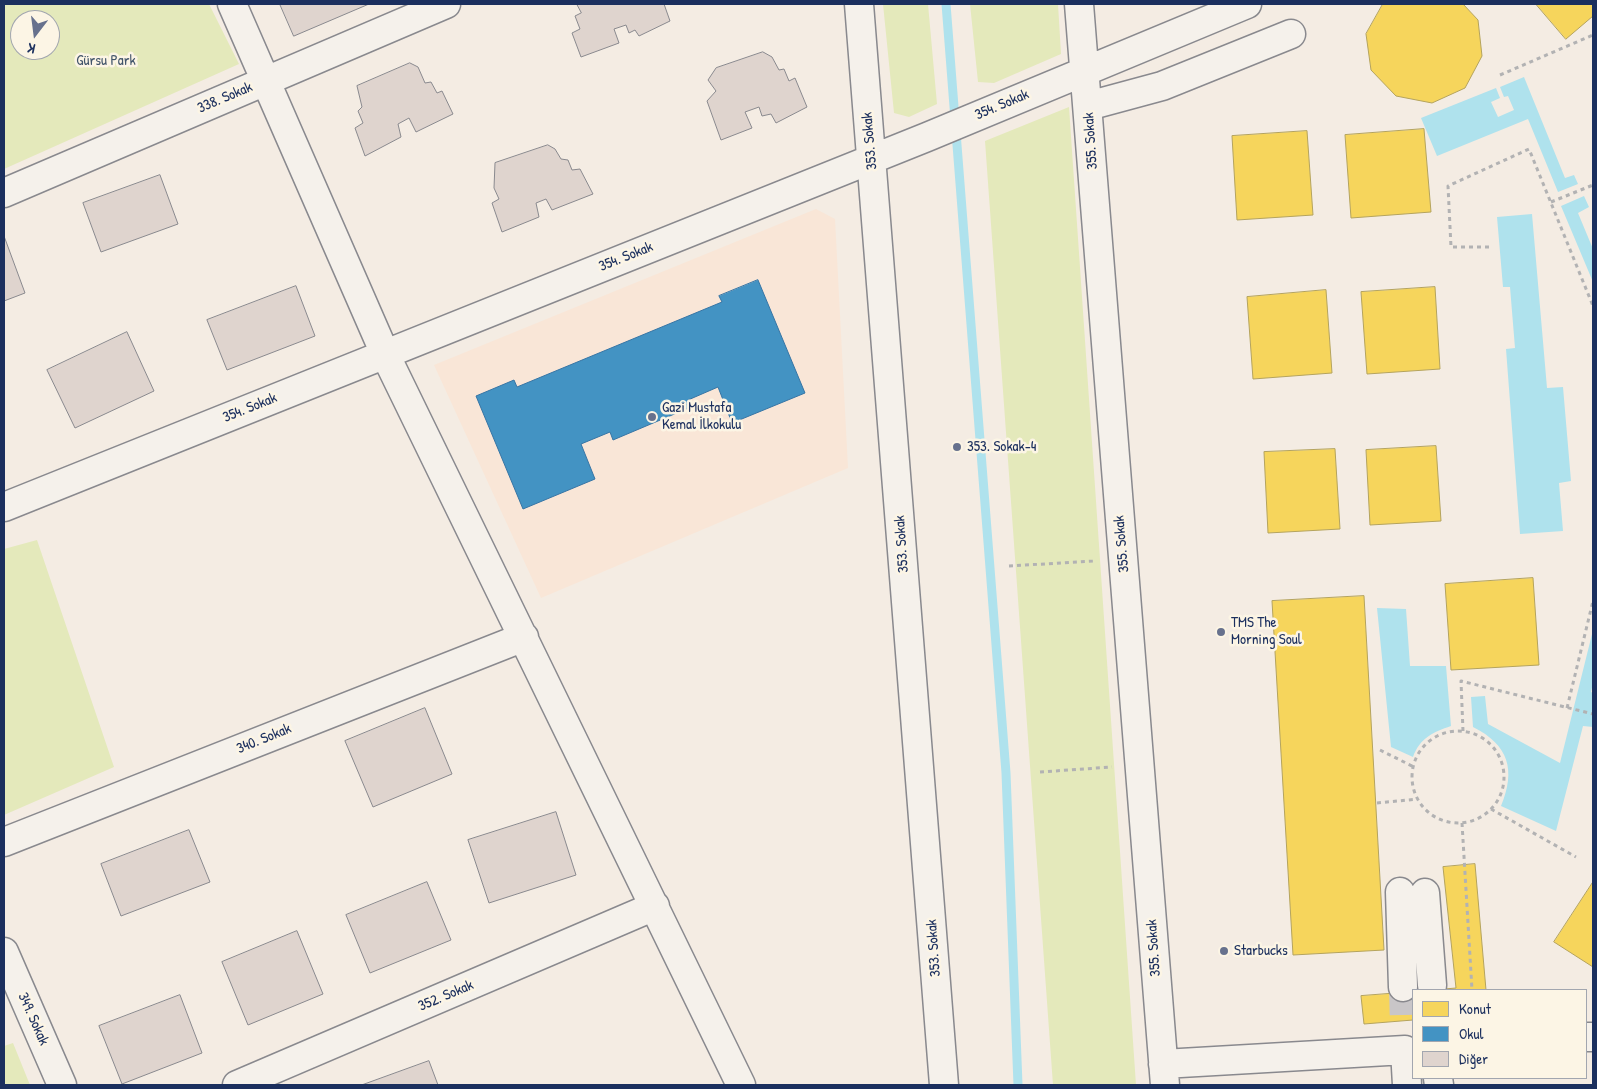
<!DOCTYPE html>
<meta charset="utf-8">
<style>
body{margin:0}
#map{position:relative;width:1597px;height:1089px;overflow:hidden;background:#f4ece3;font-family:"Patrick Hand",sans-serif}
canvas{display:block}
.frame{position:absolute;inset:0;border:5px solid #1b2f5e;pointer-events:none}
.legend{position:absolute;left:1412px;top:989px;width:175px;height:90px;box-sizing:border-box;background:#fcf5e5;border:1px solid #a2a6af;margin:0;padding:6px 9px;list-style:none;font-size:15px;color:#1b2f5e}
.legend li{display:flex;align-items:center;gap:10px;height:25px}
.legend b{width:25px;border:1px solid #a2a6af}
.north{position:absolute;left:10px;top:10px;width:50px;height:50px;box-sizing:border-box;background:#fcf5e5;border:1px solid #a2a6af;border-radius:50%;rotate:195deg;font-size:14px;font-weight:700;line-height:20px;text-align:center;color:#1b2f5e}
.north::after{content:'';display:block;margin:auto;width:18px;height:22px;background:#67718d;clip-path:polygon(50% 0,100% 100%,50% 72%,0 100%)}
</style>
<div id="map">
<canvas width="1597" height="1089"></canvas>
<div class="frame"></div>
<ul class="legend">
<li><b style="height:14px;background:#f6d55c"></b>Konut</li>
<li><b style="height:14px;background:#4393c3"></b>Okul</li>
<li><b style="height:14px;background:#dfd4ce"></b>Diğer</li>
</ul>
<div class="north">K</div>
</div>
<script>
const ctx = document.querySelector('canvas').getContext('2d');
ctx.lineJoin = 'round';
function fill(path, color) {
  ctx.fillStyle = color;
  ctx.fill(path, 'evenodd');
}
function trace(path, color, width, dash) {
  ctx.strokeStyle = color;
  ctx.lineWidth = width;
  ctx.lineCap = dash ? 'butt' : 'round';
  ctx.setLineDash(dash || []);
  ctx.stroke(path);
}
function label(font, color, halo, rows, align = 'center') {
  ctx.font = font + ' "Patrick Hand",sans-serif';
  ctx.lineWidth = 5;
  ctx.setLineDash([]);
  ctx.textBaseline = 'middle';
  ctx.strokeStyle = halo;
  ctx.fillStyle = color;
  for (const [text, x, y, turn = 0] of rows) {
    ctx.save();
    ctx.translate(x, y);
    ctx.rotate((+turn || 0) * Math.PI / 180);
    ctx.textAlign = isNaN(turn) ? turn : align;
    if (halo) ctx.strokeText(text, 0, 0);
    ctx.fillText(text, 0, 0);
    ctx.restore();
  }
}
const built = new Path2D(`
 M816,209L835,219L848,468L541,598L434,365Z`);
const green = new Path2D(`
 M4,4H209L239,64L4,169ZM20,20H50V50H20Z
 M883,4H928L937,104L909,117L894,113Z
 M970,4H1058L1061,54L994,83L978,82Z
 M1069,107L1136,1085H1053L985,141Z
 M37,540L114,767L4,815V549Z
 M13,1043L30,1085H4V1046Z`);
const water = new Path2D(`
 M1524,77L1565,178L1574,175L1578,184L1558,192L1528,119L1437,156L1421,118L1496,88L1500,98L1491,102L1498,117L1514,110L1508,96L1504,97L1500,87Z
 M1584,196L1589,207L1578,213L1593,249V282L1561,206Z
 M1532,214L1547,388L1563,387L1571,481L1559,483L1563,531L1520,534L1506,349L1515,348L1510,287H1503L1497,217Z
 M1377,608L1406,609L1410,666H1446L1451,726C1433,732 1420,738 1413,757L1391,747Z
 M1593,630V683L1591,692L1593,693V727L1583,726L1556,831L1501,806C1516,770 1509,745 1473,727L1471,697L1485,696L1488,724L1560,763Z`);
const homes = new Path2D(`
 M1383,4H1463L1478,20L1482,56L1465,88L1432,103L1396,96L1371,70L1366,34Z
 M1536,4H1593V16L1566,39Z
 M1424,129L1431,212L1351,218L1345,135Z
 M1307,131L1313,215L1237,220L1232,136Z
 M1435,287L1440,369L1367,374L1361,292Z
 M1326,290L1332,373L1253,379L1247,297Z
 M1436,446L1441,521L1370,525L1366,450Z
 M1335,449L1340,529L1268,533L1264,452Z
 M1533,578L1539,665L1451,670L1445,584Z
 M1364,596L1384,950L1293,955L1272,601Z
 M1475,864L1486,990H1433L1456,988L1443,867Z
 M1593,882V967L1554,942Z
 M1413,992V1020L1364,1024L1361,996Z`);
const schools = new Path2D(`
 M758,280L805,393L732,423L718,387L688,400L691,407L613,440L610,432L581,444L595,479L523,509L476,396L514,380L517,387L722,302L719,296Z`);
const stream = new Path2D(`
 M946,4L1006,773L1018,1085`);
const building = new Path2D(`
 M280,4H369L294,36Z
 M577,4H664L670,21L639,36L635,30L629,33L626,25L614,29L619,43L581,57L572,33L580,29L575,16L581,13Z
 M763,52L772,57L779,70L784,69L789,81L795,78L807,107L776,123L771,114L762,116L759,107L745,112L752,128L721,140L707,101L716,91L708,80L716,68Z
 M410,63L418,67L425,83L431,82L437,93L442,91L453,114L416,132L409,118L398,124L401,137L365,156L355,128L363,123L358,111L362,107L357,86Z
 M548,145L555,149L561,159L568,160L572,170L580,169L593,194L552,210L546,199L536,203L539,217L502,232L492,203L499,199L494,188L495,163Z
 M160,175L178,224L101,252L83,203Z
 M4,236L25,293L4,301Z
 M296,286L315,336L227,370L207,320Z
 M127,332L154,391L75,428L47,370Z
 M425,708L452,774L373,807L345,741Z
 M556,812L576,875L489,903L468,840Z
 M189,830L210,882L121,916L101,864Z
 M427,882L451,940L370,973L346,915Z
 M297,931L323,994L248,1025L222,962Z
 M180,995L202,1053L122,1084L99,1026Z
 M429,1061L438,1085H362Z`);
const streetTunnel = new Path2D(`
 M1403,987L1404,1027`);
const path = new Path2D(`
 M1500,75L1593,35
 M1551,202L1593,185
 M1489,247H1451L1448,186L1529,149L1593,306
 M1009,566L1095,561
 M1567,708L1593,601
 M1463,731L1461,681L1593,714
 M1412 777a46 46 0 1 1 92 0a46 46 0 1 1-92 0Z
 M1380,750L1414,767
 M1040,772L1112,767
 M1377,803L1418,799
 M1491,809L1576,857
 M1462,823L1472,990`);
const street = new Path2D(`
 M232,4L385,354L741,1085
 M859,4L944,1085
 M1079,4L1165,1085
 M1088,106L1162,86L1291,34
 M4,193L446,4
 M4,507L927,137L1247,4
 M4,842L524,637
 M1400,892L1403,987
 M1425,893L1432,985
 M4,952L62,1085
 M1586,1037H1593
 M1163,1064L1405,1050L1407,1085
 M1438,1078L1439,1085
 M237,1085L655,906`);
const markers = [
 [652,417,5,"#67718d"],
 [957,447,5,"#67718d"],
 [1221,632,5,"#67718d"],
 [1224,951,5,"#67718d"]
];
const parkNames = [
 ["Gürsu Park",106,61]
];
const streetNames = [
 ["338. Sokak",225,98,-23],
 ["354. Sokak",1002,105,-23],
 ["353. Sokak",870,141,-95],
 ["355. Sokak",1091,141,-94],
 ["354. Sokak",626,257,-22],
 ["354. Sokak",250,408,-22],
 ["353. Sokak",902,544,-94],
 ["355. Sokak",1122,544,-95],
 ["340. Sokak",264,739,-22],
 ["353. Sokak",934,948,-94],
 ["355. Sokak",1154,948,-94],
 ["352. Sokak",446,996,-23],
 ["349. Sokak",33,1019,66]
];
const poiNames = [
 ["Gazi Mustafa",662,408],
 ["Kemal İlkokulu",662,425],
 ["353. Sokak-4",967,447],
 ["TMS The",1231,623],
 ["Morning Soul",1231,640],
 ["Starbucks",1234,951]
];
fill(built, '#f9e6d7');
fill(green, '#e4e9bb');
fill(water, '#afe2ed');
fill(homes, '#f6d55c');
trace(homes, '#b4a35d', 1);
fill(schools, '#4393c3');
trace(schools, '#3775a5', 1);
trace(stream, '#afe2ed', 9);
fill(building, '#dfd4ce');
trace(building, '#89898e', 1);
trace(streetTunnel, '#c9c6c8', 28, [28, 14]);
trace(street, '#89898e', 31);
trace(path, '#b2b2b3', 3, [4, 4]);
trace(street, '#f5f1eb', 28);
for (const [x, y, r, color] of markers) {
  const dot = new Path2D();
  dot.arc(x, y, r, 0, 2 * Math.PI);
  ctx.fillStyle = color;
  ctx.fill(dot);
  trace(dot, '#fcf5e5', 2);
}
label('15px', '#41546a', '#fcf5e5', parkNames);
label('15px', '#1b2f5e', '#fcf5e5', streetNames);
label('15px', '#1b2f5e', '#fcf5e5', poiNames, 'left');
</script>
